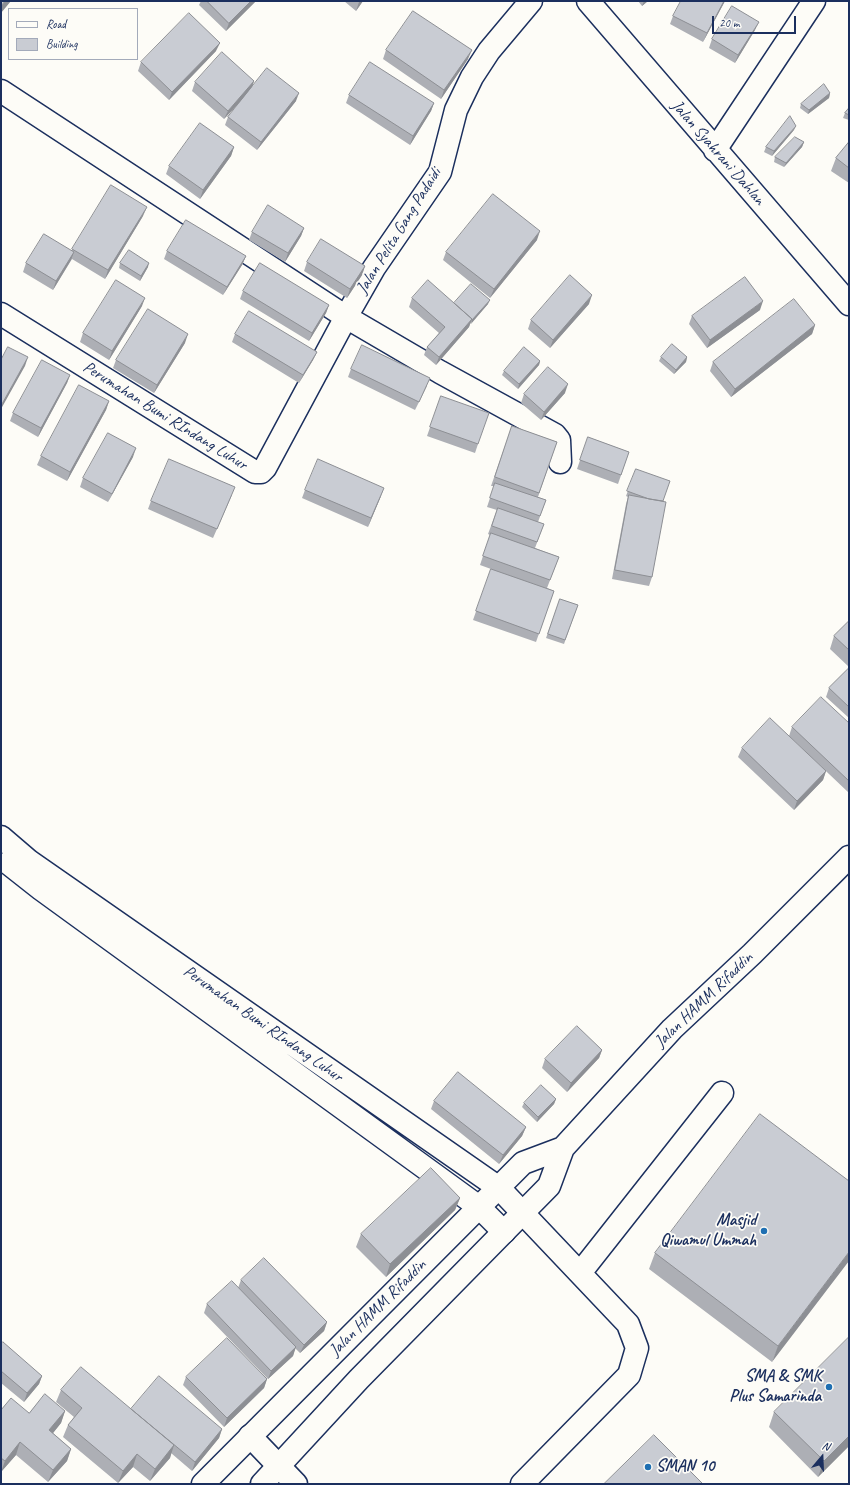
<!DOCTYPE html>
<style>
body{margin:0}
#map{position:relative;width:850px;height:1485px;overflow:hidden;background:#fdfcf7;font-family:Caveat,sans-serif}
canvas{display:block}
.frame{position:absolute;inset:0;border:2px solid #1b2f5e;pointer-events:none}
.legend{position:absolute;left:8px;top:8px;width:130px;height:52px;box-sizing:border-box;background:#fdfcf7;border:1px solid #a3aaba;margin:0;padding:5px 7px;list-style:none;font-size:12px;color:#1b2f5e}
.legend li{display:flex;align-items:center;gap:8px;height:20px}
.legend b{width:20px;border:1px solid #a3aaba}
.north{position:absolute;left:802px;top:1437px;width:40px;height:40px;-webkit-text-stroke:3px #fdfcf7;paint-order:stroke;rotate:19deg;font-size:11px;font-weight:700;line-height:16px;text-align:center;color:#1b2f5e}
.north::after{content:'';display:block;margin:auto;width:14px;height:18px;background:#1b2f5e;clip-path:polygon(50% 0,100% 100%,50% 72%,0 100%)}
.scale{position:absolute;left:712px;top:16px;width:84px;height:18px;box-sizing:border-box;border:2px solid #1b2f5e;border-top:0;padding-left:5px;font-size:12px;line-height:14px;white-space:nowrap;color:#1b2f5e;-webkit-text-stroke:3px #fdfcf7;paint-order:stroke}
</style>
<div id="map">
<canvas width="850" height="1485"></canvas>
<div class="frame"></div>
<ul class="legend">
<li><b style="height:5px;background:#fdfcf7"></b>Road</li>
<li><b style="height:11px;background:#c9ccd3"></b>Building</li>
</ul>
<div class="north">N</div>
<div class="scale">20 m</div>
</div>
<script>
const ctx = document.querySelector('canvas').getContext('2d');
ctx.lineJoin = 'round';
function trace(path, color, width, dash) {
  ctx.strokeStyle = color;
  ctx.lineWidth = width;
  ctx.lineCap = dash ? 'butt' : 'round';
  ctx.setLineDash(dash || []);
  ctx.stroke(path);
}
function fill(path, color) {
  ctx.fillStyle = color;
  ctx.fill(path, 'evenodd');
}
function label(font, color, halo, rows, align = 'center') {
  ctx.font = font + ' Caveat,sans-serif';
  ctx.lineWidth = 3.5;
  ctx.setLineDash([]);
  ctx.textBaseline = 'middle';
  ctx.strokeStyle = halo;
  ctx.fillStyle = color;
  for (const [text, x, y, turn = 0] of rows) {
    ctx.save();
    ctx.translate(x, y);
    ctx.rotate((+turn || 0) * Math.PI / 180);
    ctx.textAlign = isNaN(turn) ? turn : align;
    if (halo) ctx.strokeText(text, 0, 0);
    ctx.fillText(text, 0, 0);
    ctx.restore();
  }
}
const minor = new Path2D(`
 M588,1L849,304
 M1,91L346,317L440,372L555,435L559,440L560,462
 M715,150L814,1
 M1,314L255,472H261L265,468L346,317L374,268L440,172L456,110L472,77L489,51L531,1
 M1,837L29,861L499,1188L628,1324L637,1348L629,1375L522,1484
 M8,863L41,889L479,1207L504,1232
 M580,1273L722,1093
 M250,1436L296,1484`);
const major = new Path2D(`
 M203,1484L523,1163L563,1148
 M262,1484L359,1379L549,1186L563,1148L672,1029L752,954L849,857`);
const wall = new Path2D(`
 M201,1H256L226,31L199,5Z
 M344,1H363L356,11Z
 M638,1H648L642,6Z
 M725,1L703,42L670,24L673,16Z
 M755,30L735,63L709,48L712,39Z
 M386,50L468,59L441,99L383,59Z
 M216,51L169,100L138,71L141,62Z
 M254,81L252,86L296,101L257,150L225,125L228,117L240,102L224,119L192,91L195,82Z
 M830,93L829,98L808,114L800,108L801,104Z
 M349,95L434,103L431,111L410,145L346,103Z
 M849,108V120L843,118L845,113Z
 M794,130L772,156L764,152L766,147Z
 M804,142L802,147L784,167L774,162L775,157Z
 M849,142V183L831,171L836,158Z
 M234,147L231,156L200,199L166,174L169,166Z
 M143,216L105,279L72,259L53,290L23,272L26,263L72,250V249Z
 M304,228L301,236L285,262L249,240L252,232Z
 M537,240L490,298L443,260L446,252Z
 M167,251L246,256L242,265L223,295L164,259Z
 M307,262L365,266L362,275L347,298L304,271Z
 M120,263L148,267L140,281L119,268Z
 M243,291L329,305L326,313L309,341L240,299Z
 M412,298L454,303L488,304L470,324L469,327L436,365L424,355L427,347L439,333L409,307Z
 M589,304L550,348L528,329L531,320Z
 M142,306L109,360L80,342L83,333Z
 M760,310L707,348L689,324L692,316Z
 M815,325L812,334L731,397L710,371L713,362Z
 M235,334L317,352L313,360L299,383L232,342Z
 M185,343L154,393L113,368L116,360Z
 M661,357H687L686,362L674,374L659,361Z
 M540,361L539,365L518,389L502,375L504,371Z
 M351,369L427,386L415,410L348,377Z
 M70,375L67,383L38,437L10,421L13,413Z
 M565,393L541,420L521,403L524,394Z
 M441,396L478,444L475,453L427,436Z
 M109,401L106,410L67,481L37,465L41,456Z
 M512,426L557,442L538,497L546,500L538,522L544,524L535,548L559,557L547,588L554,591L536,642L473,620L491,569L480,565L490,535L488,534L497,510L487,507L494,486H491Z
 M588,437L629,452L618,484L577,469Z
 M133,457L108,502L80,487L83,478Z
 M636,469L663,501L652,577L649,586L612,579L626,504L628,497L626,496Z
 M305,490L381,496L368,527L302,498Z
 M232,495L213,538L148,509L151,501Z
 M560,599L578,605L564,644L546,638Z
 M849,621V667L830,649L834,636Z
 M849,668V718L826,697L829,688Z
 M849,723V793L789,736L792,727Z
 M742,748L826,771L823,780L794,810L738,757Z
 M602,1050L599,1058L567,1092L542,1068L545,1059Z
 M556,1099L554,1104L537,1122L522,1107L524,1103Z
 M434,1101L526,1127L522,1136L499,1164L431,1109Z
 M849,1181L772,1362L649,1269L655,1253Z
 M460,1198L455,1210L386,1277L356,1247L361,1234Z
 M241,1280L327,1322L324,1331L300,1353L295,1348L293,1356L268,1379L204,1313L207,1304L238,1288Z
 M1,1344L42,1376L39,1384L24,1402L1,1383Z
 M186,1377L267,1379L264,1388L224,1427L183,1385Z
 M61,1390L131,1409L222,1429L219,1438L192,1471L171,1453L170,1458L150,1481L133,1467L118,1483L63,1437L68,1425L74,1417L56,1402Z
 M1,1410L29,1413L65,1411L61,1423L53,1433L71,1449L67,1461L48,1482L16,1455L1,1472Z
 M774,1412L849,1446L818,1477L769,1427Z`);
const shadedWall = new Path2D(`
 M5,1H11L1,13V6Z
 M251,1H256L226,31L229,23Z
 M360,1H363L356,11L359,2Z
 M644,1H648L642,6Z
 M724,1H725L703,42L707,33Z
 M759,22L755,30L735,63L738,55Z
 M220,43L216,51L169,100L172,92Z
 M472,50L468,59L441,99L444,90Z
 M254,81L251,90L224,119L228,111Z
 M299,93L296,101L257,150L261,142Z
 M830,93L829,98L808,114L809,110Z
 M434,103L431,111L410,145L413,136Z
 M796,126L794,130L772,156L774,151Z
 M804,142L802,147L784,167L786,163Z
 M234,147L231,156L200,199L203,190Z
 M147,207L143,216L105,279L108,270Z
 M304,228L301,236L285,262L288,253Z
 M540,231L537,240L490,298L494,289Z
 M74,252L71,260L53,290L56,281Z
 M246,256L242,265L223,295L227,287Z
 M149,263L148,267L140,281L141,276Z
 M365,266L362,275L347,298L350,289Z
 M592,295L589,304L550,348L553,340Z
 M145,298L142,306L109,360L112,351Z
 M490,300L488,304L471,324L472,320Z
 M763,301L760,310L707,348L710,340Z
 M329,305L326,313L309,341L312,333Z
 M472,319L469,327L436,365L439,357Z
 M815,325L812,334L731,397L735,389Z
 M188,334L185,343L154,393L157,385Z
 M317,352L313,360L299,383L303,375Z
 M28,357L25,366L1,409L2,404Z
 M687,357L686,362L674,374L676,370Z
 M540,361L539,365L518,389L519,384Z
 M70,375L67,383L38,437L41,428Z
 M568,384L565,393L541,420L544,412Z
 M109,401L106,410L67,481L70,472Z
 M136,448L133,457L108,502L112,494Z
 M384,488L381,496L368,527L371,518Z
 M826,771L823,780L794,810L797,801Z
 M602,1050L599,1058L567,1092L571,1083Z
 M556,1099L554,1104L537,1122L538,1117Z
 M526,1127L522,1136L499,1164L503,1155Z
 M460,1198L455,1210L386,1277L390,1264Z
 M849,1252V1261L772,1362L778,1346Z
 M327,1322L324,1331L300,1353L304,1345Z
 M296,1347L293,1356L268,1379L271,1371Z
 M42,1376L39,1384L24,1402L27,1393Z
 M267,1379L264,1388L224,1427L227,1418Z
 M65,1411L61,1423L45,1443L49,1430Z
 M222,1429L219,1438L192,1471L195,1462Z
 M849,1436V1446L818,1477L824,1461Z
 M20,1442L16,1455L1,1472L5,1461Z
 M174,1445L170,1458L150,1481L155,1469Z
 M71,1449L67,1461L48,1482L53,1470Z
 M137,1454L133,1467L118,1483L123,1471Z`);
const building = new Path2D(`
 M1,1H5L1,6Z
 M207,1H251L229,23Z
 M681,1H724L707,33L673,16Z
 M732,6L759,22L738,55L712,39Z
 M413,11L472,50L444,90L386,50Z
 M189,13L220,43L172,92L141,62Z
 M222,52L254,81L228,111L195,82Z
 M370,62L434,103L413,136L349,95Z
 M267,68L299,93L261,142L228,117Z
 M824,84L830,93L809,110L801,104Z
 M849,108V115L845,113Z
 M790,116L796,126L774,151L766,147Z
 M200,123L234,147L203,190L169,166Z
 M795,137L804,142L786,163L775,157Z
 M849,142V168L836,158Z
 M111,185L147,207L108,270L72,249Z
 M493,194L540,231L494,289L446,252Z
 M268,205L304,228L288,253L252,232Z
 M186,220L246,256L227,287L167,251Z
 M44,234L74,252L56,281L26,263Z
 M321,239L365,266L350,289L307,262Z
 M129,250L149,263L141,276L120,263Z
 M260,263L329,305L312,333L243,291Z
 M570,275L592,295L553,340L531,320Z
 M745,277L763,301L710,340L692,316Z
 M116,280L145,298L112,351L83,333Z
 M428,280L472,319L439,357L427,347L445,327L412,298Z
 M471,284L490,300L472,320V319L454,303Z
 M794,299L815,325L735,389L713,362Z
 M148,309L188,334L157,385L116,360Z
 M249,311L317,352L303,375L235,334Z
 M672,344L687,357L676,370L661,357Z
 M362,345L430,378L419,402L351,369Z
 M8,347L28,357L2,404H1V360Z
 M524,347L540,361L519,384L504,371Z
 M42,360L70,375L41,428L13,413Z
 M548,367L568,384L544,412L524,394Z
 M79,385L109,401L70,472L41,456Z
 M441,396L489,413L478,444L430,427Z
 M512,426L557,442L539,493L495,477Z
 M108,433L136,448L112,494L83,478Z
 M588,437L629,452L621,475L580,460Z
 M169,459L235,487L217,529L151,501Z
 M318,459L384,488L371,518L305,490Z
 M636,469L670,481L663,501L649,499L627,491Z
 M495,483L546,500L540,516L490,498Z
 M629,495L666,502L652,577L615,570Z
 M498,508L544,524L537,542L492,526Z
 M491,533L559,557L550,580L483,556Z
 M491,569L554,591L539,634L476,611Z
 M560,599L578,605L565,640L548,634Z
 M849,621V650L834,636Z
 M849,668V707L829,688Z
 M821,697L849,723V781L792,727Z
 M770,718L826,771L797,801L742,748Z
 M577,1026L602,1050L571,1083L545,1059Z
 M458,1072L526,1127L503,1155L434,1101Z
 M541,1085L556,1099L538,1117L524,1103Z
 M760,1114L849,1181V1252L778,1346L655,1253Z
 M431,1168L460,1198L390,1264L361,1234Z
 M264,1258L327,1322L304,1345L241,1280Z
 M232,1281L296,1347L271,1371L207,1304Z
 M849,1337V1436L824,1461L774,1412Z
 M227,1338L267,1379L227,1418L186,1377Z
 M3,1342L42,1376L27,1393L1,1371V1344Z
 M81,1367L174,1445L155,1469L137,1454L123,1471L68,1425L82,1408L61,1390Z
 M159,1376L222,1429L195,1462L131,1409Z
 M45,1394L65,1411L49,1430L71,1449L53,1470L20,1442L5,1461L1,1458V1410L11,1398L29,1413Z
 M654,1435L703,1484H604Z`);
const markers = [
 [764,1231,4,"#1f6fb2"],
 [829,1387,4,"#1f6fb2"],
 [648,1467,4,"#1f6fb2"]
];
const streetNames = [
 ["Jalan Syahrani Dahlan",718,153,49],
 ["Jalan Pelita Gang Padaidi",399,231,-58],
 ["Perumahan Bumi RIndang Luhur",165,416,32],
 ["Jalan HAMM Rifaddin",704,1000,-44],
 ["Perumahan Bumi RIndang Luhur",263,1024,35],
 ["Jalan HAMM Rifaddin",378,1308,-45]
];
const poiNames = [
 ["Masjid",756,1221],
 ["Qiwamul Ummah",756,1241],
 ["SMA & SMK",821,1377],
 ["Plus Samarinda",821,1397],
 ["SMAN 10",656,1467,"left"]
];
trace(minor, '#1b2f5e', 25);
trace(major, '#1b2f5e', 25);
trace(minor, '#fdfcf7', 22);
trace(major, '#fdfcf7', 22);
fill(wall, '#adafb5');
fill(shadedWall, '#8d8f94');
fill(building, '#c9ccd3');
trace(building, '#8d8f94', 1);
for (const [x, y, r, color] of markers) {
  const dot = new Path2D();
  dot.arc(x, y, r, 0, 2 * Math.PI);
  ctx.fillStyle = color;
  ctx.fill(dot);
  trace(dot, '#fdfcf7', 1.5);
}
label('17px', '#1b2f5e', '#fdfcf7', streetNames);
label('bold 17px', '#1b2f5e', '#fdfcf7', poiNames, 'right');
</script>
